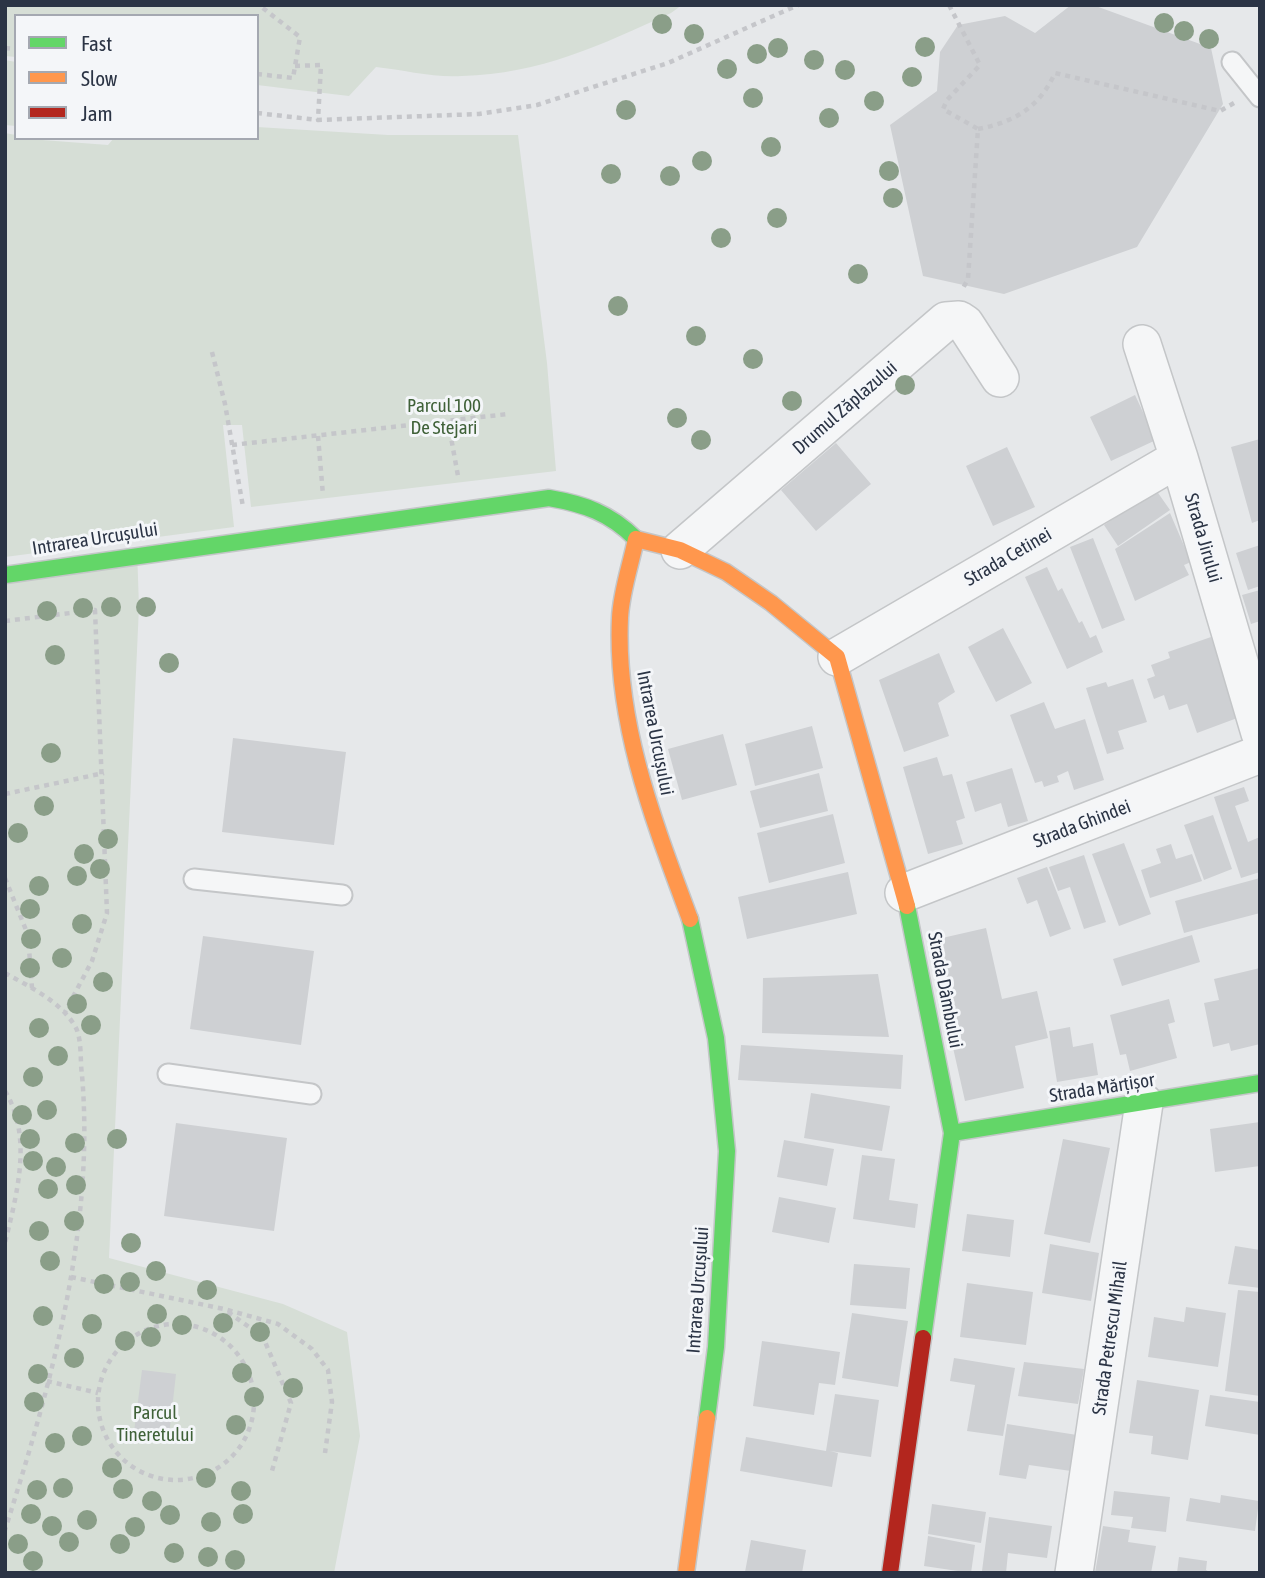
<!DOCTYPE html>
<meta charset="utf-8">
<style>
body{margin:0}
#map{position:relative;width:1265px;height:1578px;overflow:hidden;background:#e6e8ea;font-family:"Asap Condensed",sans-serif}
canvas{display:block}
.frame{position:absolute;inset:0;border:7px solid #2b3445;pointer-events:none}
.legend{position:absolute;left:14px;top:14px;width:245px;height:126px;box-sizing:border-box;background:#f4f6f9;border:2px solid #a4a8b1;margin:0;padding:9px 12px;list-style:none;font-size:21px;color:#2b3445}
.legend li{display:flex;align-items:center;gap:14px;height:35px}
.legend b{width:35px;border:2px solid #a4a8b1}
</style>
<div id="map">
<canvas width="1265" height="1578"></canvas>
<div class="frame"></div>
<ul class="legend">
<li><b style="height:9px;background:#63d668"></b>Fast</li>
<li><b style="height:9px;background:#ff974d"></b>Slow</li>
<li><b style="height:9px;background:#b3261e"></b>Jam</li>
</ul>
</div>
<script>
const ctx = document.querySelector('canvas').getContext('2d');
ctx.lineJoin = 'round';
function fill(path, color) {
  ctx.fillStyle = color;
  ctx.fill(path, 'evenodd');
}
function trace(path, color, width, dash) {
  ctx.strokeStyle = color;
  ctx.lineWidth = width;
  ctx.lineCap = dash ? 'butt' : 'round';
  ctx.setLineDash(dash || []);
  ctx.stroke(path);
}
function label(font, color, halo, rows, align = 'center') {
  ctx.font = font + ' "Asap Condensed",sans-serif';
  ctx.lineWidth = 6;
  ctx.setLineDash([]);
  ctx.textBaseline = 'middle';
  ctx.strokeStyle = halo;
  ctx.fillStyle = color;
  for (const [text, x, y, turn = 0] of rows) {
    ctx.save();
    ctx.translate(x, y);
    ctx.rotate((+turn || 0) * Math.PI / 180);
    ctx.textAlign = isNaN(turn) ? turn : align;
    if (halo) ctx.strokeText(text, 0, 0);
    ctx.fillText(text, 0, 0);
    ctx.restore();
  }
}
const green = new Path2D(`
 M5,5H682L671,13C601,45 540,74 462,76C434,78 404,70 376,67L349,96L257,85V16H16V57L5,56Z
 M5,60L16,62V126L5,125Z
 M257,127L388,135H518L547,363L556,471L251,507L242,425H223L234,527L5,557V133L16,135V138L108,145L114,138H257Z
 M137,549L139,607L109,1258L283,1304L347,1332L360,1436L334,1573H5V569Z`);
const building = new Path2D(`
 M1071,5H1093L1211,48L1223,104L1137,247L1004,294L923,276L890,125L937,91L940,52L958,25L1005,16L1035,33Z
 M1135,395L1156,440L1111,461L1090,417Z
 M1260,439V520L1252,523L1231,447Z
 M836,443L871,484L816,531L781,490Z
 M1007,447L1035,507L993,526L966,466Z
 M1156,490L1170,510L1118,546L1104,525Z
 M1170,513L1191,562L1184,565L1189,575L1135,601L1115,549Z
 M1093,538L1125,620L1102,629L1070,547Z
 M1260,545V586L1248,590L1236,553Z
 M1047,567L1058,591L1062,588L1079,623L1082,621L1090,638L1096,635L1103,652L1067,669L1025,577Z
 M1260,590V621L1251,624L1242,595Z
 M1003,628L1032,683L996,702L968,647Z
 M1211,637L1240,717L1197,733L1187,704L1169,710L1164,695L1154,699L1147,679L1155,676L1151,665L1170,658L1168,652Z
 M939,653L955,692L938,703L949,736L904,752L879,680Z
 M1133,679L1147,722L1118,731L1124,749L1107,754L1086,688L1106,682L1108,687Z
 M1044,702L1055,729L1085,719L1104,780L1074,790L1068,771L1057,776L1059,782L1044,787L1042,781L1035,783L1010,715Z
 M812,726L823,768L755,786L745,744Z
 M723,734L737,785L682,800L668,749Z
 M233,738L346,752L334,845L222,832Z
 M937,757L943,776L952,774L965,818L956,821L963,844L928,854L903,767Z
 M1012,768L1028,821L1008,827L1001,803L975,812L966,782Z
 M819,773L828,811L760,828L750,791Z
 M1244,787L1249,801L1235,806L1248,842L1260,837V872L1241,878L1214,797Z
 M833,814L845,863L769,883L757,833Z
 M1213,815L1232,869L1204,880L1184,825Z
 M1124,843L1151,914L1119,926L1092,854Z
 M1171,844L1176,859L1192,854L1202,881L1150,898L1141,870L1161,863L1156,849Z
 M1084,855L1106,922L1084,929L1070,887L1058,891L1049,867Z
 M1047,867L1071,929L1050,937L1037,900L1027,904L1017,878Z
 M848,872L857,914L747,939L738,897Z
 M1260,878V913L1184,933L1175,901Z
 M986,928L1002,999L1037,991L1048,1038L1015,1046L1024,1088L965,1101L929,941Z
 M1192,935L1200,962L1122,986L1113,959Z
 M203,936L314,951L301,1045L190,1029Z
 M1260,968V1044L1231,1051L1229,1043L1213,1047L1204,1003L1219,1000L1214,979Z
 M878,974L889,1037L762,1033L763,978Z
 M1169,999L1175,1022L1168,1024L1177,1058L1130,1071L1126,1054L1120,1055L1110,1015Z
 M1070,1027L1073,1047L1093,1043L1098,1075L1057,1082L1049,1031Z
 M741,1045L903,1055L901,1089L738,1080Z
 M811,1093L890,1106L882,1151L804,1138Z
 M1260,1122V1166L1215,1172L1210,1129Z
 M176,1123L287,1138L274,1231L164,1216Z
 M1063,1139L1110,1148L1090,1243L1044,1234Z
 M784,1140L834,1149L827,1186L777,1177Z
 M862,1155L895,1159L889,1200L918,1204L915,1228L853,1219Z
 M779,1197L836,1208L829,1243L772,1232Z
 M967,1214L1014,1220L1010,1257L962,1251Z
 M1050,1244L1099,1253L1091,1301L1042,1293Z
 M1235,1246L1260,1250V1288L1228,1284Z
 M854,1264L910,1268L906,1309L850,1305Z
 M967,1283L1033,1292L1026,1345L960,1337Z
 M1238,1290L1260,1292V1396L1225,1391Z
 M1186,1307L1226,1313L1218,1367L1148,1357L1154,1317L1184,1322Z
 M852,1313L908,1321L898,1387L842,1378Z
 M762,1341L840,1352L835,1385L819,1383L814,1415L753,1406Z
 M954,1358L1015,1368L1003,1436L967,1431L975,1385L950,1381Z
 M1024,1362L1084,1369L1078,1404L1018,1396Z
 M142,1370L176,1374L169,1436L134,1432Z
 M1137,1380L1199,1390L1188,1460L1151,1454L1153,1436L1129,1433Z
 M835,1394L879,1400L871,1457L830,1451L838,1453L832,1487L740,1471L746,1437L826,1451Z
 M1210,1395L1260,1402V1435L1205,1426Z
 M1007,1424L1077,1435L1071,1471L1029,1465L1026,1479L999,1475Z
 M1114,1491L1170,1497L1166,1532L1131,1528L1133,1517L1111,1515Z
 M1221,1495L1259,1501L1255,1531L1186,1521L1190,1498L1220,1503Z
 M932,1504L986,1512L981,1543L928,1534Z
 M989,1517L1052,1526L1047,1558L1008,1553L1006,1573L982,1571Z
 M1103,1526L1130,1530L1128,1542L1156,1546L1151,1573H1095Z
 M928,1536L975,1545L971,1573L924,1566Z
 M751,1540L806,1550L802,1573L745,1572Z
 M1179,1557L1207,1561L1206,1570L1211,1573H1177Z`);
const path = new Path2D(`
 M949,5L980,65L947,100L943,109L978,129L968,279L962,290
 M5,48L16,49
 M295,66L321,65L318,120L479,114L537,105L668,63L798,5
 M257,74L293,78L300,37L259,5
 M257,113L318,120
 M978,129C1014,122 1039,108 1055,73L1220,111L1234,103
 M212,352L225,404L243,507
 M448,421L458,476
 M318,436L323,495
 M232,445L508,414
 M5,621L95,610L107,913L92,961L65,1012
 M5,794L104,773
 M5,878L28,935L32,988
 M5,973C30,987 62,1002 76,1028C82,1040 80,1062 82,1075C95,1229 51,1385 5,1530
 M5,1091C33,1137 17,1193 5,1243
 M71,1277L224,1309L278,1324L312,1349L328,1370L332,1402L325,1453
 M228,1312L263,1337L291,1403L272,1471
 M98 1402a78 78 0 1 1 156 0a78 78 0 1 1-156 0Z
 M47,1381L98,1393`);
const lane = new Path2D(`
 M1232,62L1260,97
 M194,879L342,895
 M168,1074L311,1094`);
const street = new Path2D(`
 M1142,344L1179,458L1260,733
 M680,550L946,321L959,320L965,324L1000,378
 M837,657L1179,458
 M904,893L1260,754
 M1074,1573L1144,1103`);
const fast = new Path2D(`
 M5,575L549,498C584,504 610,513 636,539
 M907,906L952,1133L923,1338
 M690,919L716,1038L727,1151L716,1347L707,1418
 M952,1133L1260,1083`);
const slow = new Path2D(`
 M636,539L680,550L726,572L771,603L837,657L907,906
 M636,539C631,564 621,592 620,618C615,723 654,822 690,919
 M686,1573L707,1418`);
const jam = new Path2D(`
 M890,1573L923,1338`);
const trees = [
 [1164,23],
 [662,24],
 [1184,31],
 [694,34],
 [1209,39],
 [925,47],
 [778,48],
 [757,54],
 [814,60],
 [727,69],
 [845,70],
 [912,77],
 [753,98],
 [874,101],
 [626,110],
 [829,118],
 [771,147],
 [702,161],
 [889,171],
 [611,174],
 [670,176],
 [893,198],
 [777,218],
 [721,238],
 [858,274],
 [618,306],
 [696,336],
 [753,359],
 [905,385],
 [792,401],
 [677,418],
 [701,440],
 [111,607],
 [146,607],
 [83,608],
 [47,611],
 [55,655],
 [169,663],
 [51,753],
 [44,806],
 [18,833],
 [108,839],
 [84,854],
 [100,869],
 [77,876],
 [39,886],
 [30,909],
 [82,924],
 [31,939],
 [62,958],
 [30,968],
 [103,982],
 [77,1004],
 [91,1025],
 [39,1028],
 [58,1056],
 [33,1077],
 [47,1110],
 [22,1115],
 [30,1139],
 [117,1139],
 [75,1143],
 [33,1161],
 [56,1167],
 [76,1185],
 [48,1189],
 [74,1221],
 [39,1231],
 [131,1243],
 [50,1261],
 [156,1271],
 [130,1282],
 [104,1284],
 [207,1290],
 [157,1314],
 [43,1316],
 [223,1323],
 [92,1324],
 [182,1325],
 [260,1332],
 [151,1337],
 [125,1341],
 [74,1358],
 [242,1373],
 [38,1374],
 [293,1388],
 [254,1397],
 [34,1402],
 [236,1425],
 [82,1436],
 [55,1443],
 [112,1468],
 [206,1478],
 [63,1488],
 [123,1489],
 [37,1490],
 [241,1491],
 [152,1501],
 [31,1514],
 [243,1514],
 [170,1515],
 [87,1520],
 [211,1522],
 [52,1526],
 [135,1527],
 [69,1542],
 [18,1544],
 [120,1544],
 [174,1553],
 [208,1557],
 [235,1560],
 [33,1561]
];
const parkNames = [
 ["Parcul 100",444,406],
 ["De Stejari",444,428],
 ["Parcul",155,1413],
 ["Tineretului",155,1435]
];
const streetNames = [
 ["Drumul Zăplazului",845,408,-41],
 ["Strada Jirului",1203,538,74],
 ["Intrarea Urcușului",95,539,-9],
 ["Strada Cetinei",1008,557,-30],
 ["Intrarea Urcușului",655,733,79],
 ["Strada Ghindei",1082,824,-21],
 ["Strada Dâmbului",945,990,79],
 ["Strada Mărțișor",1102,1088,-9],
 ["Intrarea Urcușului",698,1290,-86],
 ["Strada Petrescu Mihail",1110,1338,-82]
];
fill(green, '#d6ded6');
fill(building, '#ced0d3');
trace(lane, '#c4c6c8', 23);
trace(street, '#c4c6c8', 40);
trace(fast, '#c4c6c8', 19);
trace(slow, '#c4c6c8', 19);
trace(jam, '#c4c6c8', 19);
trace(path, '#c5c6ca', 4.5, [5, 5]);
trace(lane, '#f5f6f7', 19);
trace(street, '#f5f6f7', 37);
trace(fast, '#63d668', 16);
trace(slow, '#ff974d', 16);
trace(jam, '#b3261e', 16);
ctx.fillStyle = '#8a9e88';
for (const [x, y] of trees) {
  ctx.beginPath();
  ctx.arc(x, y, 10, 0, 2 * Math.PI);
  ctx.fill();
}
label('19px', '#3f6138', '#f4f6f9', parkNames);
label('19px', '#2b3445', '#f4f6f9', streetNames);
</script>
